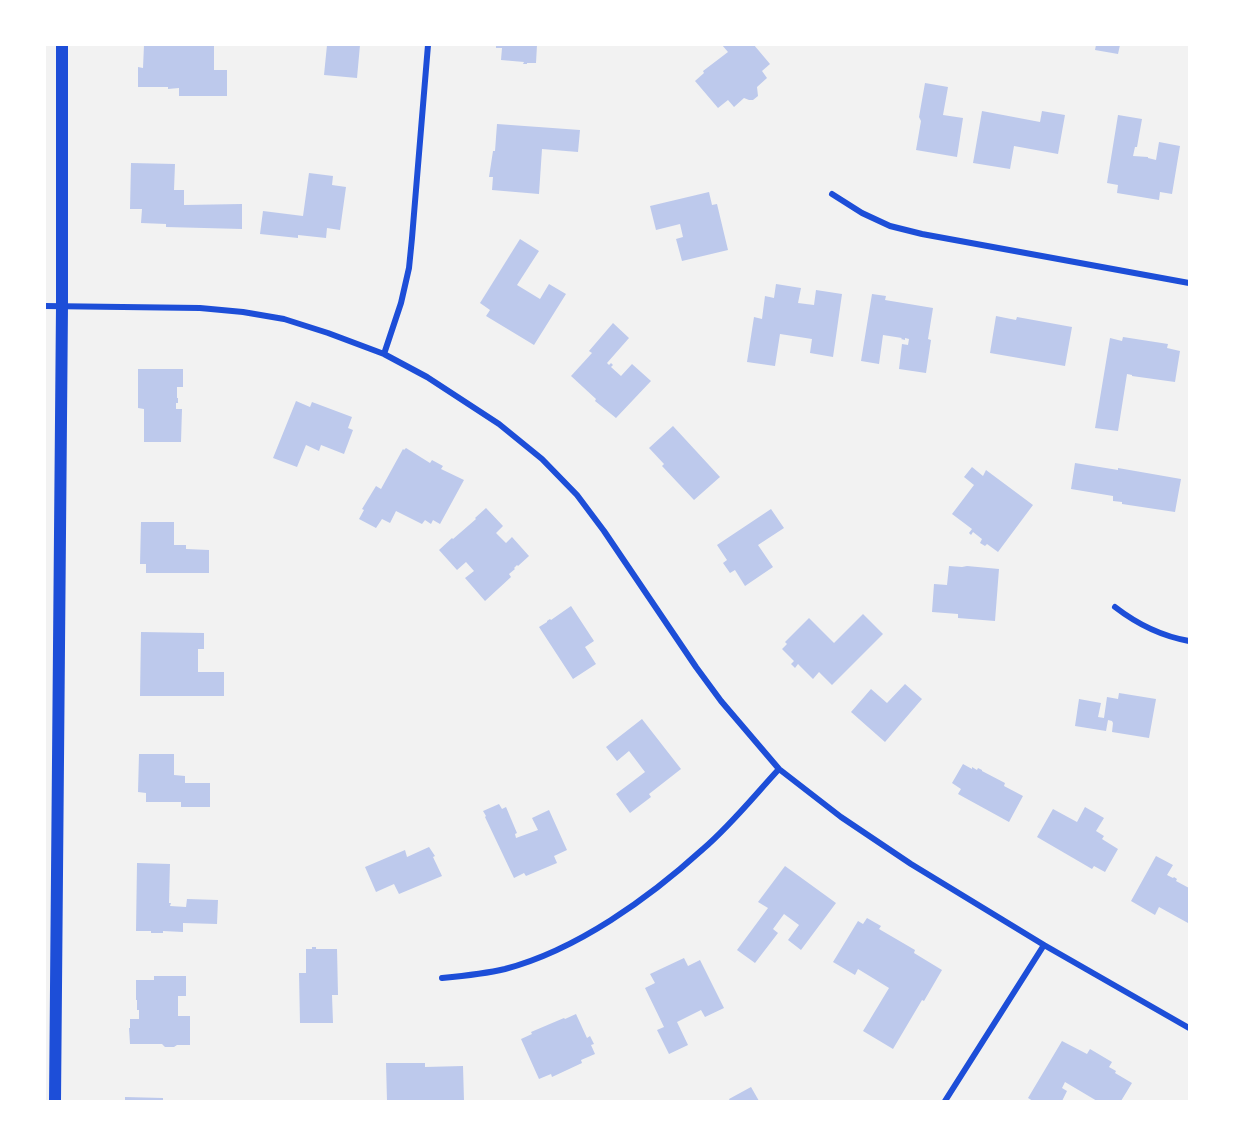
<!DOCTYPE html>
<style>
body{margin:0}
#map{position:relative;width:1234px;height:1146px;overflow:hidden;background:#f2f2f2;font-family:Lato,sans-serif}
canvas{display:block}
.frame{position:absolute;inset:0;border:46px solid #fff;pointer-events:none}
</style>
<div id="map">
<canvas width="1234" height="1146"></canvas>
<div class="frame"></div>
</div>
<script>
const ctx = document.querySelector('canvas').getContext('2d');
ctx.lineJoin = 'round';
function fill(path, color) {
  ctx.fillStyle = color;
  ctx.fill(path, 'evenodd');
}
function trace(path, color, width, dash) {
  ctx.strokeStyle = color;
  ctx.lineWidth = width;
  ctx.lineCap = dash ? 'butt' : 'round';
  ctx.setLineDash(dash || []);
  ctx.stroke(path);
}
const building = new Path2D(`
 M144,45H214V70H227V96H179V88L168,89V87H138V67L143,68Z
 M327,45H360L357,78L324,75Z
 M496,45H537L536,63H527V64H523L524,62L501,60L502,48H496Z
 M722,45H754L770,64L762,71L767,78L757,87L758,96L753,100H749L744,98L734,107L728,100L718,108L695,81L704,73L703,71L728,52Z
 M1096,45H1120L1118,54L1095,50Z
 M925,83L948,87L943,115L963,118L957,157L916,150L921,121L919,117Z
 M982,111L1040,122L1042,111L1065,115L1058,154L1014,146L1010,169L973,163Z
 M1118,115L1142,119L1137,147H1135L1133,156L1148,157V158L1156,160L1159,142L1180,146L1172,194L1160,192L1159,200L1117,193L1118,185L1107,183Z
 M497,124L580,130L578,152L542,149L539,194L492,190L493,177H489L493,151H495Z
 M131,163L175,164L174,190H184V205L242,204V229L166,227V224L141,223L142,209H130Z
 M309,173L333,176L332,185L346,187L340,230L327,228L326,238L298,235V238L260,234L263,211L303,216Z
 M709,192L712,205L717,204L728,250L682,261L676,239L683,237L680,224L656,230L650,206Z
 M520,239L539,251L517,285L540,299L549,284L566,294L534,345L486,316L490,310L480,303Z
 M776,284L801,288L798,303L814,305L816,290L842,294L833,357L810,353L812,339L780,334L775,366L747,362L754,317L762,319L765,296L774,298Z
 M872,294L886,296L885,300L933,308L928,339L931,340L926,373L899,369L902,344L908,345L909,339L905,338V340L901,339L902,338L883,335L879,364L861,361Z
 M996,316L1016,320L1017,317L1072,327L1065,366L990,353Z
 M613,323L629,338L607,363L609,365L611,363L613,365L611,367L621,376L632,364L651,381L616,418L595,401L596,399L571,376L592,353L589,351Z
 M1123,337L1168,344L1167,348L1180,351L1175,382L1132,376V375L1127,374L1118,431L1095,428L1110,338L1122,341Z
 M138,369H183V387H177V398H178V403H176V409H182L181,442H144V409L138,408Z
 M296,401L310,407L312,402L352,417L348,428L353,430L344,454L321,445L319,451L306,445L297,467L273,458Z
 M673,426L720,477L694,500L662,466L664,464L649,448Z
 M406,448L430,463L432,460L443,466L441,469L464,480L440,524L433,520L431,524L425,520L422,524L396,511L390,523L382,519L376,528L359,519L364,510L362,509L376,486L381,489L403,449L404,450Z
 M1075,463L1118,470V468L1181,479L1175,512L1122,504V502L1113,501V496L1071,489Z
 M972,467L983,476L986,470L1033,505L998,552L987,544L985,546L980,543L982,539L973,532L971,535L969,533L972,529L952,514L974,485L964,477Z
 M486,508L503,526L496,533L506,543L512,537L529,556L518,566L517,565L514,568L515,569L509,574L511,577L485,601L465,578L474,571L466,562L457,570L439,550L452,538L453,539L476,519L475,518Z
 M771,509L784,528L758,545L773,567L745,586L735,570L730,573L723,563L727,560L717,545Z
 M141,522H174V545H186V549L209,550V573H146V564H140Z
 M949,566L962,567L967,566L999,569L995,621L958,618V614L932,612L934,584L947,585Z
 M571,606L594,641L585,647L596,664L573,679L539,627L547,622V621L550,619L551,620Z
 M863,614L883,634L832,685L819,672L813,679L798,664L795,668L791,664L794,661L782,649L787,644L785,642L809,618L834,643Z
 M141,632L204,633V649H198V672H224V696H140Z
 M905,684L922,699L885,742L851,712L871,689L887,703Z
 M1119,693L1156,699L1149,738L1112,732L1113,723L1112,721L1108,720L1106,731L1075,726L1079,699L1101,703L1098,717L1104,718L1107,697L1118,699Z
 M642,719L681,769L649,794L651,797L630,813L616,794L645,772L629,751L617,761L606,747Z
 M139,754H174V775L185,776V783H210V807H181V802H146V793L138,792Z
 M963,764L972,769V767L977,770L978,768L982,770V771L1005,783L1004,786L1023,796L1009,822L958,794L961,789L952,783Z
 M499,804L502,809L506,807L517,833L515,834L516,838L538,830L532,818L549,810L567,850L554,856L557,863L526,876L524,873L514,878L485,817L486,816L483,811Z
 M1085,807L1104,818L1096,831L1104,836L1102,839L1118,849L1105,872L1094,866L1092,869L1037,837L1053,809L1077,822Z
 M429,847L435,856L433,857L442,876L399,894L394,884L376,892L365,867L405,850L407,857Z
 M1156,856L1173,865L1167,875L1173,878L1174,877L1177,879L1176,881L1189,888V920L1188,923L1159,907L1155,915L1131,901Z
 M137,863L170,864L169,903H171L170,906L186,907L187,899L218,900L217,924L183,923V932L163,931V933H151V931H136Z
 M785,866L836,903L801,950L788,940L799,925L784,914L773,929L778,933L755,963L737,950L768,908L758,902Z
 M867,918L881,926L879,929L915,950L914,953L942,970L924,1001L922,1000L893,1049L863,1031L889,988L858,969L855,975L833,962L858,921L863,924Z
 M312,947H316V949H337L338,995H332L333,1023H300L299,973H306V949H312Z
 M684,958L688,966L700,960L724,1008L705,1017L701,1010L677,1022L688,1045L669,1054L657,1030L664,1027L645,988L655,983L650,974Z
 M154,976H186V996H178V1016H190V1045H177L174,1047H165L162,1044H130L129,1028H130V1019H139V1010H137V1000H136V980H154Z
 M576,1014L587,1038L590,1036L594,1044L591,1045L595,1054L581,1060L582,1063L552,1077L551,1074L539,1079L521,1039L532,1034L531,1032L564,1018L565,1019Z
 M1062,1041L1087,1054L1090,1049L1112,1062L1109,1067L1116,1071L1115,1073L1132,1083L1121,1101H1097L1065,1082L1062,1088L1067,1091L1062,1101H1033L1028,1098Z
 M386,1063H425V1067L463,1066L464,1101H387Z
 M751,1087L759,1101H730L729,1099Z
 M125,1097L163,1098V1101H125Z`);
const minor = new Path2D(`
 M832,194L862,213L890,226L922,234L1189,283
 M45,306L200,308L243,312L284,319L328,333L384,354L427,377L499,424L542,459L577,495L604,531L696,667L721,701L779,769L841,817L911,864L1044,945L1189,1028
 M384,354L401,303L409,268L412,238L428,45
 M1115,607C1137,624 1161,636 1189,641
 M442,978C463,976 484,974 505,969C577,950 649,898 703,849C731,825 754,796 779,769
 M945,1101L1044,945`);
const secondary = new Path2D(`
 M55,1101L62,306V45`);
fill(building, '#bdc9ec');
trace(minor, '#1d4ed8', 6);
trace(secondary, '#1d4ed8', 12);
</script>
